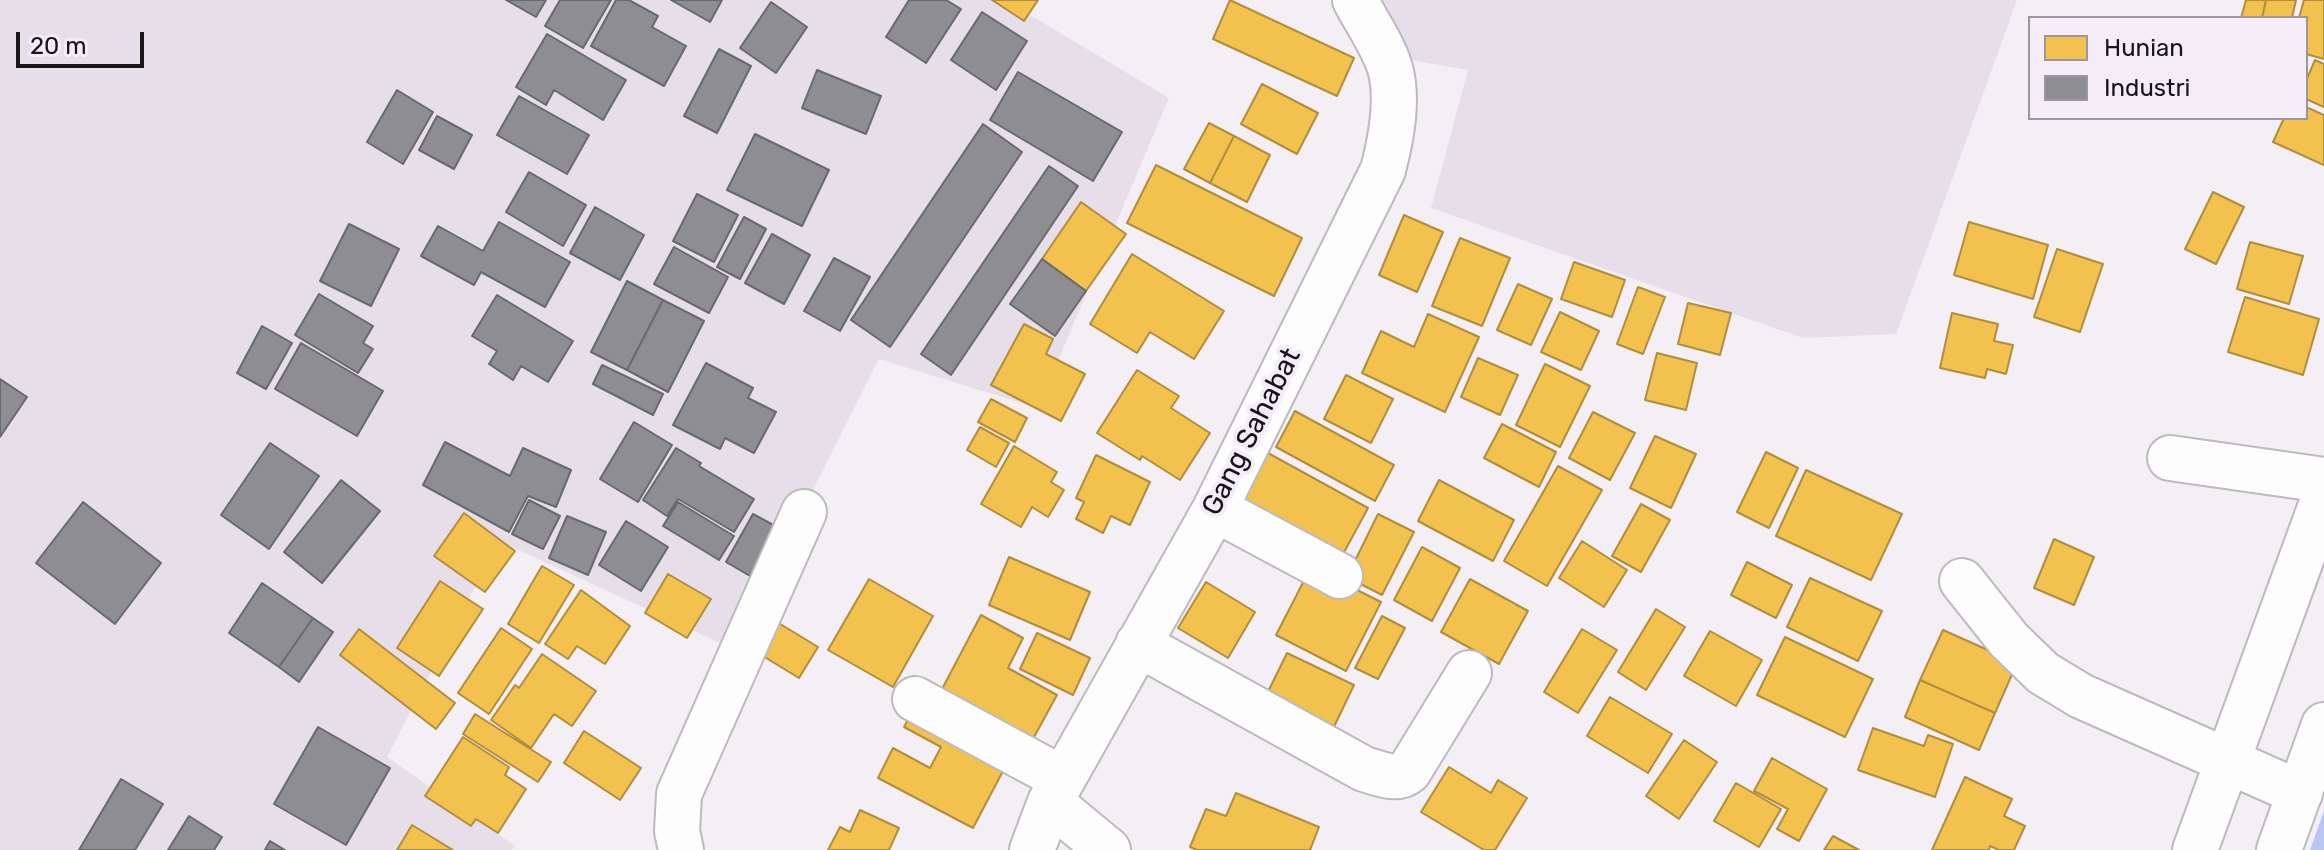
<!DOCTYPE html>
<style>
body{margin:0}
#map{position:relative;width:2324px;height:850px;overflow:hidden;background:#f3eff5;font-family:Rubik,sans-serif}
canvas{display:block}
.legend{position:absolute;left:2028px;top:16px;width:280px;height:104px;box-sizing:border-box;background:#f4edf7;border:2px solid #9c979e;margin:0;padding:10px 14px;list-style:none;font-size:24px;color:#181518}
.legend li{display:flex;align-items:center;gap:16px;height:40px}
.legend b{width:40px;border:2px solid #9c979e}
.scale{position:absolute;left:16px;top:32px;width:128px;height:36px;box-sizing:border-box;border:4px solid #181518;border-top:0;padding-left:10px;font-size:24px;line-height:28px;white-space:nowrap;color:#181518;-webkit-text-stroke:6px #f4edf7;paint-order:stroke}
</style>
<div id="map">
<canvas width="2324" height="850"></canvas>
<ul class="legend">
<li><b style="height:22px;background:#f2c14e"></b>Hunian</li>
<li><b style="height:22px;background:#8d8d92"></b>Industri</li>
</ul>
<div class="scale">20 m</div>
</div>
<script>
const ctx = document.querySelector('canvas').getContext('2d');
ctx.lineJoin = 'round';
function fill(path, color) {
  ctx.fillStyle = color;
  ctx.fill(path, 'evenodd');
}
function trace(path, color, width, dash) {
  ctx.strokeStyle = color;
  ctx.lineWidth = width;
  ctx.lineCap = dash ? 'butt' : 'round';
  ctx.setLineDash(dash || []);
  ctx.stroke(path);
}
function label(font, color, halo, rows, align = 'center') {
  ctx.font = font + ' Rubik,sans-serif';
  ctx.lineWidth = 8;
  ctx.setLineDash([]);
  ctx.textBaseline = 'middle';
  ctx.strokeStyle = halo;
  ctx.fillStyle = color;
  for (const [text, x, y, turn = 0] of rows) {
    ctx.save();
    ctx.translate(x, y);
    ctx.rotate((+turn || 0) * Math.PI / 180);
    ctx.textAlign = isNaN(turn) ? turn : align;
    if (halo) ctx.strokeText(text, 0, 0);
    ctx.fillText(text, 0, 0);
    ctx.restore();
  }
}
const built = new Path2D(`
 M0,0H1005L1169,98L1038,408L879,359L733,649L499,541L387,757L515,846L512,850H0Z
 M1342,0H2017L1896,334L1803,338L1431,208L1468,70L1371,53Z`);
const water = new Path2D(`
 M2324,811V850H2310Z`);
const homes = new Path2D(`
 M992,0H1038L1024,21Z
 M1230,0L1354,58L1337,96L1213,39Z
 M2246,0H2266L2262,18H2241Z
 M2266,0H2296L2292,18H2262Z
 M2304,0H2324V59L2306,54V18H2299Z
 M2315,60L2324,64V107L2306,99V81Z
 M1262,84L1318,113L1297,154L1241,124Z
 M2306,107L2324,115V165L2273,142L2284,118H2306Z
 M1209,123L1234,136L1210,183L1184,169Z
 M1234,136L1270,155L1247,202L1210,183Z
 M1156,165L1302,238L1274,296L1127,223Z
 M2213,192L2244,207L2216,264L2185,249Z
 M1081,202L1126,234L1086,291L1042,259Z
 M1404,215L1443,232L1417,292L1379,275Z
 M1969,222L2048,245L2033,299L1954,275Z
 M1460,238L1510,258L1482,326L1432,306Z
 M2250,242L2303,256L2289,304L2237,289Z
 M2057,249L2103,264L2080,332L2034,317Z
 M1132,254L1224,311L1194,359L1150,332L1137,353L1090,324Z
 M1574,262L1625,280L1612,317L1561,299Z
 M1518,284L1552,299L1531,345L1497,330Z
 M1638,287L1665,297L1643,354L1617,344Z
 M2245,297L2319,319L2303,375L2228,352Z
 M1688,303L1731,313L1720,355L1678,344Z
 M1560,312L1599,331L1581,370L1541,352Z
 M1952,313L1998,324L1994,341L2013,345L2006,374L1987,369L1985,378L1940,368Z
 M1428,314L1479,337L1445,412L1362,373L1381,331L1414,347Z
 M1024,324L1053,339L1046,354L1085,374L1061,421L991,385Z
 M1657,353L1697,363L1686,410L1645,400Z
 M1478,358L1518,375L1500,415L1461,397Z
 M1545,364L1590,386L1560,447L1516,425Z
 M1137,370L1179,396L1171,408L1210,433L1180,480L1142,456L1140,460L1097,433Z
 M1346,375L1393,399L1371,443L1324,419Z
 M991,399L1027,418L1015,442L978,422Z
 M1295,411L1394,465L1375,501L1276,447Z
 M1593,412L1635,433L1610,480L1569,458Z
 M1502,424L1556,452L1539,487L1484,458Z
 M980,427L1009,443L996,467L967,450Z
 M1655,436L1696,454L1671,508L1630,488Z
 M1014,446L1057,472L1051,482L1064,490L1048,517L1032,507L1021,527L981,504Z
 M1766,452L1798,468L1769,528L1737,512Z
 M1268,453L1368,508L1342,556L1242,501Z
 M1096,455L1150,482L1130,525L1111,516L1103,533L1076,519L1084,502L1076,498Z
 M1558,466L1602,490L1547,586L1504,561Z
 M1806,470L1902,514L1871,580L1776,536Z
 M1439,480L1514,520L1493,561L1418,521Z
 M1641,504L1670,520L1641,572L1612,556Z
 M464,513L515,551L485,592L434,556Z
 M1378,514L1414,532L1382,595L1347,577Z
 M2054,539L2094,557L2074,605L2034,588Z
 M1582,541L1627,570L1604,607L1559,578Z
 M1422,547L1460,568L1432,621L1394,600Z
 M1009,557L1090,592L1070,640L989,605Z
 M1747,562L1792,585L1776,618L1731,595Z
 M542,566L574,585L539,643L508,624Z
 M1311,567L1381,602L1346,671L1276,635Z
 M668,574L711,599L687,638L645,613Z
 M1810,578L1882,611L1858,661L1787,627Z
 M869,579L933,616L893,687L828,650Z
 M1470,579L1528,611L1499,664L1441,632Z
 M440,581L483,609L439,676L397,648Z
 M1206,582L1255,612L1228,658L1178,628Z
 M581,590L630,626L605,664L577,646L568,659L545,644Z
 M1656,609L1685,627L1646,690L1618,672Z
 M981,615L1023,638L1008,668L1057,695L1033,739L941,691Z
 M1382,616L1405,628L1378,679L1355,668Z
 M777,622L818,647L799,678L758,653Z
 M501,628L532,649L489,714L458,693Z
 M359,629L455,703L436,729L340,655Z
 M1582,629L1617,650L1578,713L1544,692Z
 M1943,630L2017,663L1995,713L1920,680Z
 M1710,631L1762,660L1736,706L1684,676Z
 M1037,633L1090,658L1073,695L1020,669Z
 M1785,637L1873,679L1845,737L1757,695Z
 M1287,653L1354,685L1331,733L1264,700Z
 M542,654L596,691L572,726L554,714L531,748L491,720L515,685L519,688Z
 M1920,680L1995,713L1979,750L1905,717Z
 M1610,697L1672,734L1648,773L1587,736Z
 M916,704L1012,754L973,828L878,778L893,748L930,768L941,747L904,727Z
 M475,714L551,762L538,782L463,734Z
 M1873,728L1924,746L1928,735L1953,744L1935,797L1858,770Z
 M584,731L641,768L620,800L564,763Z
 M463,737L509,767L505,775L526,789L498,833L476,819L471,826L425,796Z
 M1684,740L1717,762L1679,819L1646,796Z
 M1772,758L1827,789L1799,841L1777,829L1788,809L1754,791Z
 M1449,767L1491,793L1498,780L1527,798L1495,850H1484L1421,812Z
 M1965,777L2012,799L2004,816L2025,826L2014,850H1999L1990,846L1989,850H1932Z
 M1736,783L1781,809L1759,847L1714,821Z
 M1236,793L1319,827L1310,850H1197L1190,847L1206,809L1226,816Z
 M860,810L899,828L889,850H828L840,827L850,832Z
 M412,825L453,850H397Z
 M1833,836L1859,850H1824Z`);
const industry = new Path2D(`
 M506,0H546L536,17Z
 M560,0H611L583,48L545,26Z
 M616,0H629L658,16L652,27L686,46L664,86L591,46Z
 M671,0H722L710,22Z
 M909,0H946L961,9L926,63L886,37Z
 M771,2L807,27L776,73L740,48Z
 M982,12L1027,41L996,90L951,60Z
 M547,34L626,80L603,120L554,90L546,105L516,87Z
 M719,49L751,66L717,133L684,116Z
 M817,70L881,96L866,134L802,108Z
 M1018,72L1122,132L1093,181L990,120Z
 M397,90L433,112L403,164L367,142Z
 M519,96L589,135L567,174L497,135Z
 M437,116L472,135L454,169L419,150Z
 M983,124L1022,152L890,347L851,320Z
 M755,134L829,170L802,226L727,190Z
 M1049,166L1078,186L951,375L921,354Z
 M529,172L586,205L563,246L506,212Z
 M697,194L738,215L714,262L673,241Z
 M595,207L644,235L620,280L570,253Z
 M744,217L766,229L740,279L717,267Z
 M499,222L570,262L545,307L481,272L474,285L421,256L438,226L483,251Z
 M349,224L399,249L371,306L320,281Z
 M772,234L810,255L784,304L745,283Z
 M674,247L728,277L709,313L654,284Z
 M834,258L870,277L840,331L804,311Z
 M1042,259L1086,291L1055,336L1010,304Z
 M627,281L663,300L627,370L591,352Z
 M319,294L373,326L363,343L373,349L358,373L295,335Z
 M497,295L573,341L548,382L521,366L513,380L489,364L497,351L472,336Z
 M663,300L704,321L668,392L627,370Z
 M262,326L292,343L266,389L237,373Z
 M301,343L383,391L357,436L275,389Z
 M706,363L753,388L748,398L776,412L754,453L725,438L720,449L673,425Z
 M602,365L663,394L653,415L593,384Z
 M0,379L27,397L0,437Z
 M634,422L672,445L638,502L600,479Z
 M445,442L510,476L523,448L571,470L556,507L528,496L509,532L423,485Z
 M270,443L319,476L269,549L221,515Z
 M676,448L701,463L699,466L754,499L734,532L678,499L667,516L643,500Z
 M341,480L380,511L322,583L284,552Z
 M529,500L560,516L543,549L512,534Z
 M83,502L161,563L115,624L36,563Z
 M678,502L734,536L719,560L663,526Z
 M753,514L777,527L750,576L726,562Z
 M567,516L606,532L588,575L549,558Z
 M626,521L668,547L641,591L599,565Z
 M262,583L313,618L279,667L229,633Z
 M313,618L333,632L299,682L279,667Z
 M318,727L390,768L346,845L274,804Z
 M121,779L163,804L135,850H79Z
 M189,816L222,837L214,850H168Z
 M270,841L285,850H265Z`);
const street = new Path2D(`
 M2170,458L2324,480
 M1215,509L1340,576
 M1962,581L2009,640L2043,673L2081,696L2300,793
 M1138,644L1364,769C1378,773 1397,782 1409,771L1469,673
 M915,699L1063,779
 M1050,802L1108,850
 M681,850L677,831L679,794L804,512
 M1032,850L1050,802L1215,509L1383,170C1391,139 1399,100 1390,68C1383,45 1366,21 1355,0`);
const primary = new Path2D(`
 M2195,850L2324,497
 M2279,850L2324,725`);
const streetNames = [
 ["Gang Sahabat",1252,432,-63]
];
fill(built, '#e6dfe9');
fill(water, '#b9c5f3');
fill(homes, '#f2c14e');
trace(homes, '#b18d3e', 2);
fill(industry, '#8d8d92');
trace(industry, '#6a696d', 2);
trace(street, '#bdbabe', 48);
trace(primary, '#bdbabe', 48);
trace(street, '#fdfdfe', 44);
trace(primary, '#fdfdfe', 44);
label('28px', '#181518', '#f4edf7', streetNames);
</script>
